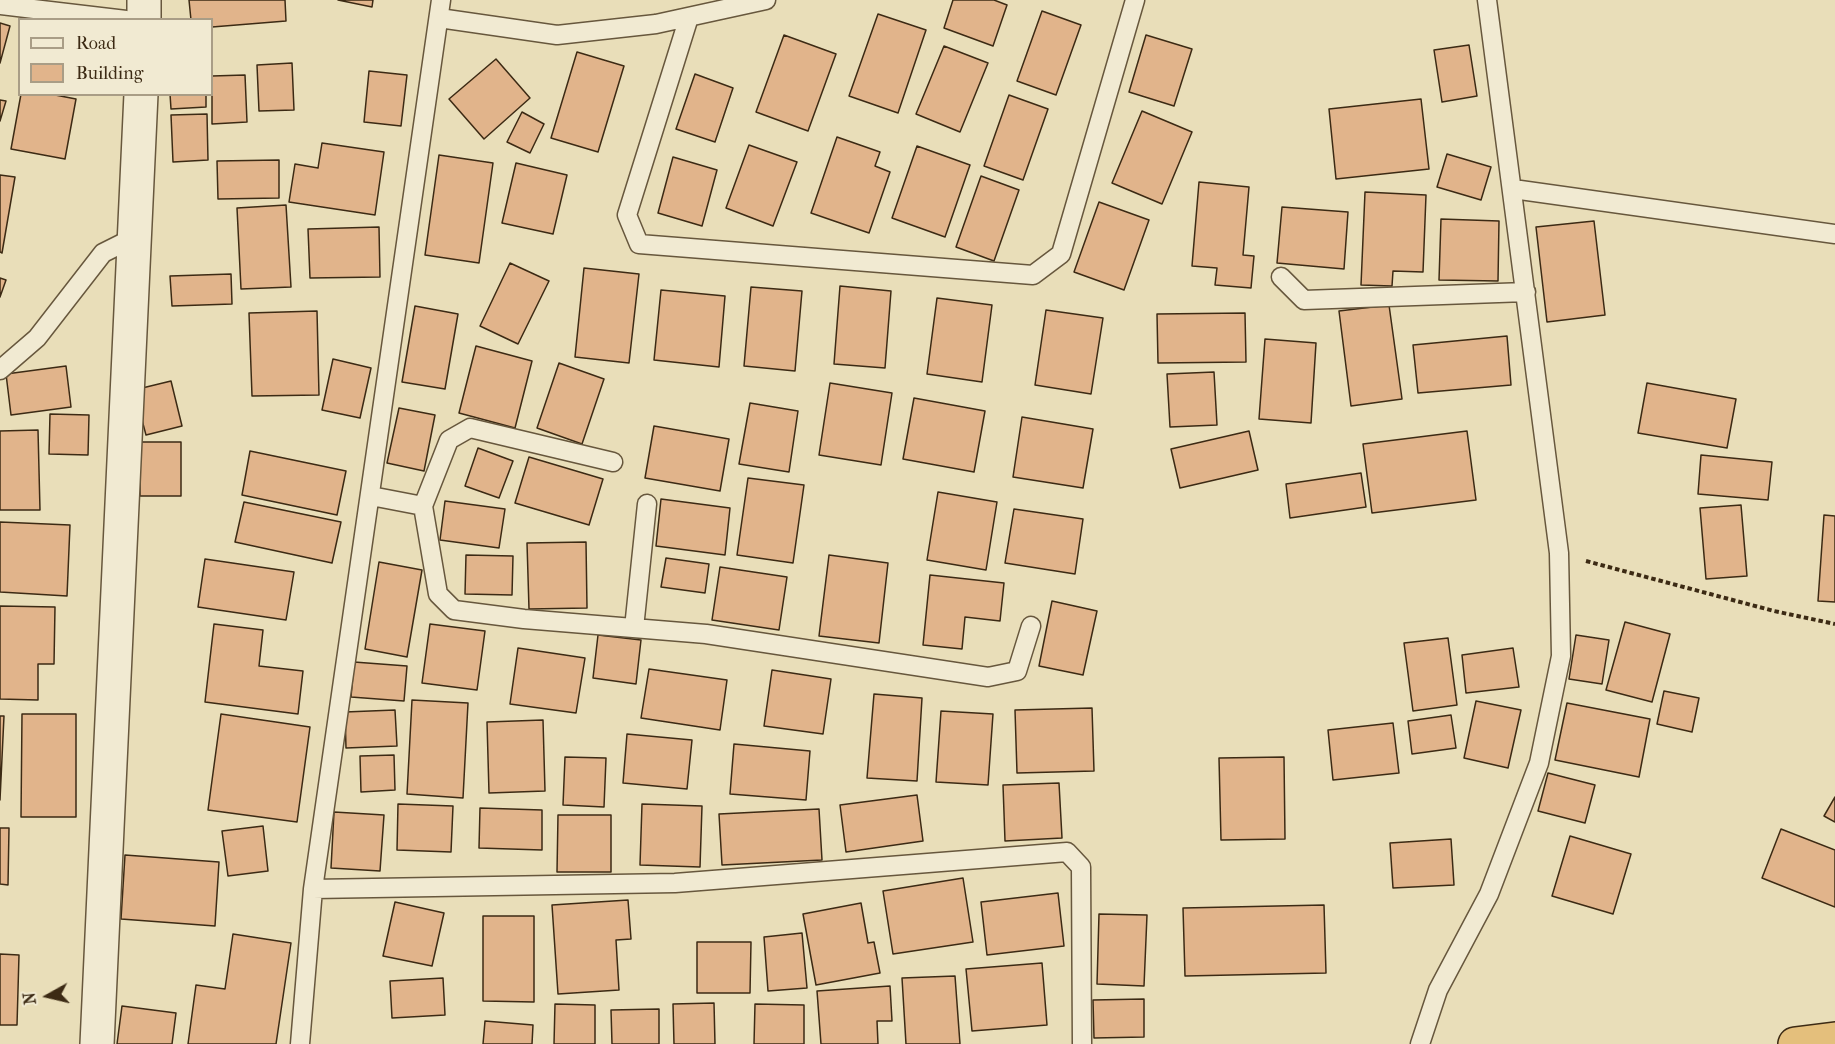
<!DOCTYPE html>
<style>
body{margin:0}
#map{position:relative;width:1835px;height:1044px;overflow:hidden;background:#e9deb9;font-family:"IM FELL French Canon",serif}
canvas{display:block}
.legend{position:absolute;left:18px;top:18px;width:195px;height:78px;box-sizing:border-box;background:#f1ead2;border:2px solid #a99d86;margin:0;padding:8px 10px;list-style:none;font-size:18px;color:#3c2a14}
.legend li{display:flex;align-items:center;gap:12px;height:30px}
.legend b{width:30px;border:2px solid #a99d86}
.north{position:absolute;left:18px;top:966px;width:60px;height:60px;-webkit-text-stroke:4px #f1ead2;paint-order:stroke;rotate:262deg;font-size:16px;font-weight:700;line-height:24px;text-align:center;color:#3c2a14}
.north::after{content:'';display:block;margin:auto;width:21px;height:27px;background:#3c2a14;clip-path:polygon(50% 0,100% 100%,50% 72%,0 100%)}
</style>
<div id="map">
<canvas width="1835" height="1044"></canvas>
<ul class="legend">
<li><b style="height:8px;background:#f1ead2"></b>Road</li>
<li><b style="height:16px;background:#e1b48b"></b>Building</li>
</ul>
<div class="north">N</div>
</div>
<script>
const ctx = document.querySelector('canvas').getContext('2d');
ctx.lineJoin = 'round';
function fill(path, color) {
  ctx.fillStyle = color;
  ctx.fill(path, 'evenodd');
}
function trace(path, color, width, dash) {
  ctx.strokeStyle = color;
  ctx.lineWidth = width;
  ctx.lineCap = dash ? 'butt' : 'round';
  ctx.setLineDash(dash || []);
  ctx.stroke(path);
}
const building = new Path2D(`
 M189,0H285L286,21L212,27V20H191Z
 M338,0H373L372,7Z
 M953,0H994L1007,5L993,46L944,28Z
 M1042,11L1081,25L1056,95L1017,81Z
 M878,14L926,30L898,113L849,96Z
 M0,23L10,26L0,63Z
 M784,35L836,54L808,131L756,112Z
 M1146,35L1192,49L1174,106L1129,92Z
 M1469,45L1477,96L1442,102L1434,50Z
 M944,46L988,63L960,132L916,114Z
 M577,52L624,66L598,152L551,138Z
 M496,59L530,98L484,139L449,99Z
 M292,63L294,110L259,111L257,65Z
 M369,71L407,75L401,126L364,122Z
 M695,74L733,88L715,142L676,129Z
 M245,75L247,122L212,124V76Z
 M21,94H50L76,99L65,159L11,149Z
 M170,94H206V107L171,109Z
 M1009,95L1048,109L1023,180L984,166Z
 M1421,99L1429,169L1336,179L1329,109Z
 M0,100L6,101L0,121Z
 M1142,111L1192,132L1162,204L1112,183Z
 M522,112L544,124L530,153L507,142Z
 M207,114L208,160L173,162L171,115Z
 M837,137L880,152L875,166L890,172L869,233L811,213Z
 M322,143L384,152L375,215L289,202L295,164L318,168Z
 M749,145L797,162L773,226L726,208Z
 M917,146L970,165L945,237L892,218Z
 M1447,154L1491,167L1481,200L1437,187Z
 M439,155L493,163L479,263L425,255Z
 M673,157L717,170L702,226L658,213Z
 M279,160V198L218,199L217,161Z
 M516,163L567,175L553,234L502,223Z
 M0,175L15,177L2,253L0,252Z
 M981,176L1019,190L994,261L956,247Z
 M1199,182L1249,187L1243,255L1254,256L1251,288L1215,285L1217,268L1192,266Z
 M1365,192L1426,195L1423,272L1393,271L1392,286L1361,285Z
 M1099,202L1149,220L1124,290L1074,272Z
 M286,205L291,287L241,289L237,208Z
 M1282,207L1348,212L1344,269L1277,263Z
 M1441,219L1499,221L1498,281L1439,280Z
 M1594,221L1605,315L1547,322L1536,227Z
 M379,227L380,277L310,278L308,229Z
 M510,263L549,281L518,344L480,326Z
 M584,268L639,274L629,363L575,357Z
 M231,274L232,304L172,306L170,276Z
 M0,278L6,280L0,297Z
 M840,286L891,291L885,368L834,364Z
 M751,287L802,291L795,371L744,366Z
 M661,290L725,296L719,367L654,360Z
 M937,298L992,305L982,382L927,374Z
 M1389,305L1402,399L1351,406L1339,311Z
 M415,306L458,314L445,389L402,382Z
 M1046,310L1103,318L1091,394L1035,385Z
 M317,311L319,395L252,396L249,313Z
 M1245,313L1246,362L1158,363L1157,314Z
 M1507,336L1511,385L1418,393L1413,345Z
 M1265,339L1316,343L1311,423L1259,419Z
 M476,346L532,361L515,428L459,413Z
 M333,359L371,368L360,418L322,410Z
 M559,363L604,379L582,444L537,428Z
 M66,366L71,407L11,415L6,374Z
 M1214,372L1217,425L1170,427L1167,374Z
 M171,381L182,426L146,435L134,390Z
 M830,383L892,393L881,465L819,455Z
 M1647,383L1736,399L1727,448L1638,433Z
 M914,398L985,411L974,472L903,459Z
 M750,403L798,411L789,472L739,464Z
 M399,408L435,415L424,471L387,463Z
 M50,414L89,415L88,455L49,454Z
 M1022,417L1093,429L1083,488L1013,477Z
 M654,426L729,439L720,491L645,478Z
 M38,430L40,510H0V431Z
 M1249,431L1258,470L1180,488L1171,449Z
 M1467,431L1476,500L1372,513L1363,444Z
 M140,442H181V496H140Z
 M478,448L513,461L499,498L465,486Z
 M250,451L346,471L337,515L242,495Z
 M1701,455L1772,462L1768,500L1698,494Z
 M529,457L603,479L589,525L515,503Z
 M1361,473L1366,507L1290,518L1286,484Z
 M748,478L804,485L793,563L737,555Z
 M938,492L997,502L986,570L927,560Z
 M661,499L730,508L725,555L656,546Z
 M445,501L505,509L499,548L440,540Z
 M244,502L341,522L332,563L235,542Z
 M1741,505L1747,576L1706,579L1700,508Z
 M1014,509L1083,519L1075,574L1005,563Z
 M1824,515L1835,516V602L1818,601Z
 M0,522L70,525L67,596L0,592Z
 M586,542L587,608L529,609L527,543Z
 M466,555L513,556L512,595L465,594Z
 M829,555L888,563L879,643L819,636Z
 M666,558L709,564L705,593L661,587Z
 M205,559L294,572L286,620L198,607Z
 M379,562L422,570L407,657L365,649Z
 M720,567L787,577L779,630L712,620Z
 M930,575L1004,583L1000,621L965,617L962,649L923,645Z
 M1052,601L1097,611L1083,675L1039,666Z
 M0,606L55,607L54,664H38V700L0,699Z
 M1625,622L1670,634L1652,702L1606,690Z
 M214,624L263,630L259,666L303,671L298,714L205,702Z
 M430,624L485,631L477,690L422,683Z
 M598,635L641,640L636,684L593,678Z
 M1576,635L1609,640L1602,684L1569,679Z
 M1448,638L1457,705L1413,711L1404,643Z
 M518,648L585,658L576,713L510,704Z
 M1513,648L1519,687L1466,693L1462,655Z
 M354,662L407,666L404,701L351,697Z
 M649,669L727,680L720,730L641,718Z
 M772,670L831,679L823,734L764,726Z
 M1664,691L1699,698L1692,732L1657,724Z
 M874,694L922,698L917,781L867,778Z
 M412,700L468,703L463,798L407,794Z
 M1476,701L1521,710L1508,768L1464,758Z
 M1567,703L1650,719L1639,777L1555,760Z
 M1092,708L1094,771L1017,773L1015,710Z
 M395,710L397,746L346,748L345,712Z
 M941,711L993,714L988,785L936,782Z
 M22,714H76V817H21Z
 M221,714L310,727L297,822L208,810Z
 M1451,715L1456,748L1412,754L1408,721Z
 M0,716H4L0,800Z
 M543,720L545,791L489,793L487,722Z
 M1393,723L1399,773L1333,780L1328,730Z
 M627,734L692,740L687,789L623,783Z
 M734,744L810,751L806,800L730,794Z
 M394,755L395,790L361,792L360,756Z
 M565,757L606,758L604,807L563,805Z
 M1284,757L1285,839L1221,840L1219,758Z
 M1548,773L1595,785L1585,823L1538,811Z
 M1059,783L1062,838L1005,841L1003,785Z
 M917,795L923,841L846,852L840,805Z
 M1835,797V822L1824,816Z
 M398,804L453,806L451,852L397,850Z
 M642,804L702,806L700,867L640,865Z
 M480,808L542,810V850L479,848Z
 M819,809L822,860L722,865L719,814Z
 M334,812L384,815L380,871L331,868Z
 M558,815H611V872H557Z
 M263,826L268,871L228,876L222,831Z
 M0,828H9L8,885L0,884Z
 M1781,829L1835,850V907L1762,878Z
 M1570,836L1631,854L1613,914L1552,896Z
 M1451,839L1454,885L1393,888L1390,843Z
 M125,855L219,862L215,926L121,919Z
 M963,878L973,942L893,954L883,891Z
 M1058,893L1064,946L987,955L981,902Z
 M628,900L631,939L616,940L619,990L558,994L552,905Z
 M395,902L444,913L432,966L383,956Z
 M861,903L868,943L874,942L880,973L816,985L803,914Z
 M1324,905L1326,973L1185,976L1183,908Z
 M1099,914L1147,915L1144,986L1097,984Z
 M483,916H534V1002L483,1001Z
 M802,933L807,988L768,991L764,937Z
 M233,934L291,943L276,1044H188L196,985L225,989Z
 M697,942H751L750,993H697Z
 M0,954L19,955L17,1025H0Z
 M1042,963L1047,1025L972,1031L966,969Z
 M955,976L960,1044H906L902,978Z
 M443,978L445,1015L392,1018L390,981Z
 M890,986L892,1021H877L878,1044H821L817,991Z
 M1144,999V1037L1094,1038L1093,1000Z
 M714,1003L715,1044H674L673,1004Z
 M555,1004L595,1005V1044H554Z
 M755,1004L804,1005V1044H754Z
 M122,1006L176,1013L172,1044H117Z
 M659,1009V1044H612L611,1010Z
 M485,1021L533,1025L532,1044H483Z`);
const path = new Path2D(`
 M1586,561L1774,611L1835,624`);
const lane = new Path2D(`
 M0,5L126,20
 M689,17L627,215L639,244L1033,275L1061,254L1135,0
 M439,18L557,35L656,24L766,0
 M1513,189L1835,234
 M1281,277L1304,300L1526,292
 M0,370L37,338L103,253L135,237
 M371,496L423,506L438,594L454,610L524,619L706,634L988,677L1017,671L1031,626
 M423,506L449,440L470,428L613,462
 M634,628L647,504
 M313,889L675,883L1067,852L1081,867L1082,1044
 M300,1044L313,889L441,0
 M1420,1044L1438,990L1489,894L1539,763L1561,656L1559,553L1487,0`);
const street = new Path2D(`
 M144,20V0
 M97,1044L141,94`);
const highway = new Path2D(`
 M1795,1044L1835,1039`);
fill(building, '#e1b48b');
trace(building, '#3c2a14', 1.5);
trace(lane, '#67573d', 21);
trace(street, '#67573d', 36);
trace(highway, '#3c2a14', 36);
trace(path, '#3c2a14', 4, [4.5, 3]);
trace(lane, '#f1ead2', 18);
trace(street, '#f1ead2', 33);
trace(highway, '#e4bf7c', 33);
</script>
